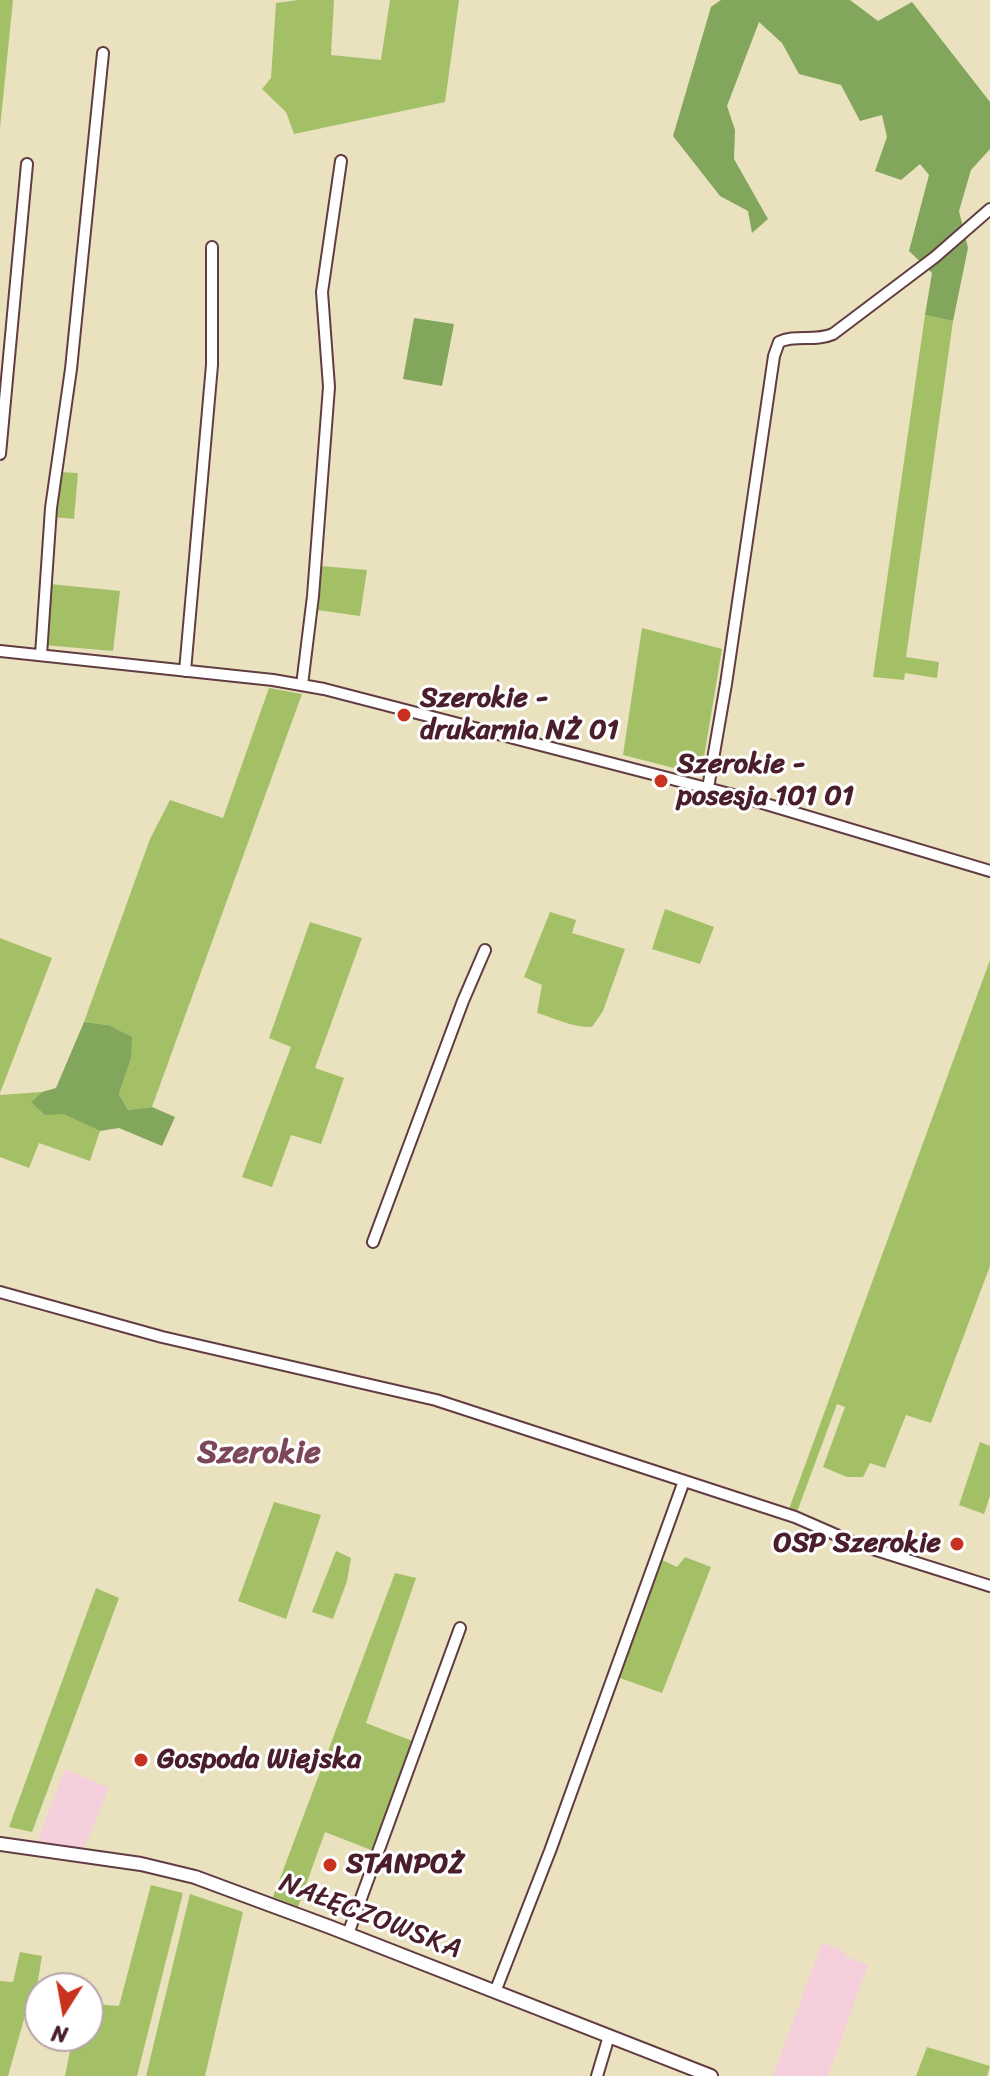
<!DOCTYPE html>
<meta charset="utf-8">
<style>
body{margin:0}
#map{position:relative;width:990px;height:2076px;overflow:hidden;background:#eae1bf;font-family:Sriracha,sans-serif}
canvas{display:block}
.north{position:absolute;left:24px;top:1972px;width:80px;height:80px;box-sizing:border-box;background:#fff;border:2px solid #b7a5aa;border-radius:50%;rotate:191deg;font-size:22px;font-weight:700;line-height:32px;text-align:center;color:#4a1f2b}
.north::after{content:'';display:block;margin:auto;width:28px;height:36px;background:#c8321e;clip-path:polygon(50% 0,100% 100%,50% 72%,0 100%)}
</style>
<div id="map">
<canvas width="990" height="2076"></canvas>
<div class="north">N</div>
</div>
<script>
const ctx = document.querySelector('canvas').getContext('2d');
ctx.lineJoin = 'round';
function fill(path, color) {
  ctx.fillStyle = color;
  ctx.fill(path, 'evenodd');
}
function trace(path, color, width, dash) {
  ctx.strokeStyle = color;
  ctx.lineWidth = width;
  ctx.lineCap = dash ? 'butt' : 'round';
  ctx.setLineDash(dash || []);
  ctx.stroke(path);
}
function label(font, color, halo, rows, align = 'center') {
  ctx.font = font + ' Sriracha,sans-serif';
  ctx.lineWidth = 6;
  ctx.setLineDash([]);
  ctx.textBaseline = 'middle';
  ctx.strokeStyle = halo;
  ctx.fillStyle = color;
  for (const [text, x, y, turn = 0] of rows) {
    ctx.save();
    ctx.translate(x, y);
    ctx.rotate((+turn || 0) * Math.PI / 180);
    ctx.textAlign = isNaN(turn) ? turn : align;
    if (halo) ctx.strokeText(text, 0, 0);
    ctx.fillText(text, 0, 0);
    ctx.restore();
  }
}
const built = new Path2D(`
 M65,1769L109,1788L84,1849L37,1843Z
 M822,1943L846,1952L845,1956L868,1965L828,2076H773Z`);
const green = new Path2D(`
 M0,0H13L0,128Z
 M298,0H334L331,55L381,60L390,0H459L445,102L294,134L286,112L262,89L271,78L276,3Z
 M925,315L953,321L906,657L939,662L937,678L905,673L904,680L873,677Z
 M58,472L78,473L74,519L54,517Z
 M321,566L367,570L360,616L317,610Z
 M50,584L120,591L113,651L43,645Z
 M642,628L722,649L701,775L623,755Z
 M269,688L302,694L152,1107L128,1110L119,1094L131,1059L108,1025L84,1022L150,839L170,800L223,818Z
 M665,909L714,927L700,964L652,949Z
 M550,912L576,920L572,933L625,949L603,1011L592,1027C571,1027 557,1019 537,1013L542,985L524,977Z
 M310,922L362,938L315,1068L344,1078L321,1144L291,1135L272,1187L242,1177L291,1047L269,1038Z
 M0,938L52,958L0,1093Z
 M990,960V1266L931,1423L906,1415L885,1468L870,1463L863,1477H847L823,1467L845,1407L837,1404L797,1512L789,1509Z
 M42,1092L31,1102L64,1113L100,1131L90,1161L39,1143L29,1168L0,1157V1095Z
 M980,1442L990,1446V1496L984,1514L959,1505Z
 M274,1502L321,1515L286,1619L238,1601Z
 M336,1551L351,1558L347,1581L333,1619L312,1612Z
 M685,1557L711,1567L662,1693L617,1677L660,1559L677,1567Z
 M395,1573L416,1578L366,1723L415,1742L371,1850L325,1832L298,1907L273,1897Z
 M96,1588L119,1598L32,1832L9,1827Z
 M151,1885L183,1893L137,2076H65L73,2036L89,2034L93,2004L119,2006Z
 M190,1894L243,1912L205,2076H146Z
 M20,1952L42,1956L33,2011L26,2012L8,2076H0V1981L13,1982Z
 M927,2047L990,2066L987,2076H916Z`);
const forest = new Path2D(`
 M721,0H850L878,21L912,2L990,102V149L971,170L959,211L968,248L953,321L925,315L932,273L909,251L929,175L920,164L901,180L875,171L887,137L882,115L860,121L841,85L799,74L782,43L759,22L727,106L735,130L734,159L768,219L752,233L748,211L720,196L673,136L711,7Z
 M414,318L454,324L442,386L403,379Z
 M84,1022L108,1025L132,1037L131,1059L119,1094L128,1110L152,1107L175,1117L162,1146L119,1128L100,1131L64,1114L45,1115L31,1102L42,1092L56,1088Z`);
const minor = new Path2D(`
 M0,454L27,164
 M0,651L273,680L324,689L749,799L990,871
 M41,655L51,508L71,369L103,53
 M185,671L212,365V247
 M302,685L313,596L329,387L322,292L341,161
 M708,788L726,684L774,356L779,342C795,334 815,342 833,334L935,257L990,209
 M373,1242L463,1001L485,950
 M0,1292L162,1337L436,1400L795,1517L857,1544L990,1586
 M348,1934L460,1628
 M495,1992L550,1851L684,1481
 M597,2076L609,2036`);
const major = new Path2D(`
 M0,1844L141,1864L195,1877L330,1927L711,2076`);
const markers = [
 [404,715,8,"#c8321e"],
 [661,781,8,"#c8321e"],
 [957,1544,8,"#c8321e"],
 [141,1760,8,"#c8321e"],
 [330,1865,8,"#c8321e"]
];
const poiNames = [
 ["Szerokie -",420,699],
 ["drukarnia NŻ 01",420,731],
 ["Szerokie -",677,765],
 ["posesja 101 01",677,797],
 ["OSP Szerokie",941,1544,"right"],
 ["Gospoda Wiejska",157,1760],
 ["STANPOŻ",346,1865]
];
const streetNames = [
 ["NAŁĘCZOWSKA",370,1917,21]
];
const quarterNames = [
 ["Szerokie",259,1454]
];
fill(built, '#f5cfdb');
fill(green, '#a3c067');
fill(forest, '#82a65c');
trace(minor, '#623c41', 14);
trace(major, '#623c41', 16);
trace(minor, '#fff', 10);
trace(major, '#fff', 12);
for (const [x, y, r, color] of markers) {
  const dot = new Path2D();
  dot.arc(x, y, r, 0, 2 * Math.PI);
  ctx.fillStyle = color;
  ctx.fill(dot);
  trace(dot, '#fff', 3);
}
label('bold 28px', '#4a1f2b', '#fff', poiNames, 'left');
label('28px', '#4a1f2b', '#fff', streetNames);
label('bold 32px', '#7d475a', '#fff', quarterNames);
</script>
